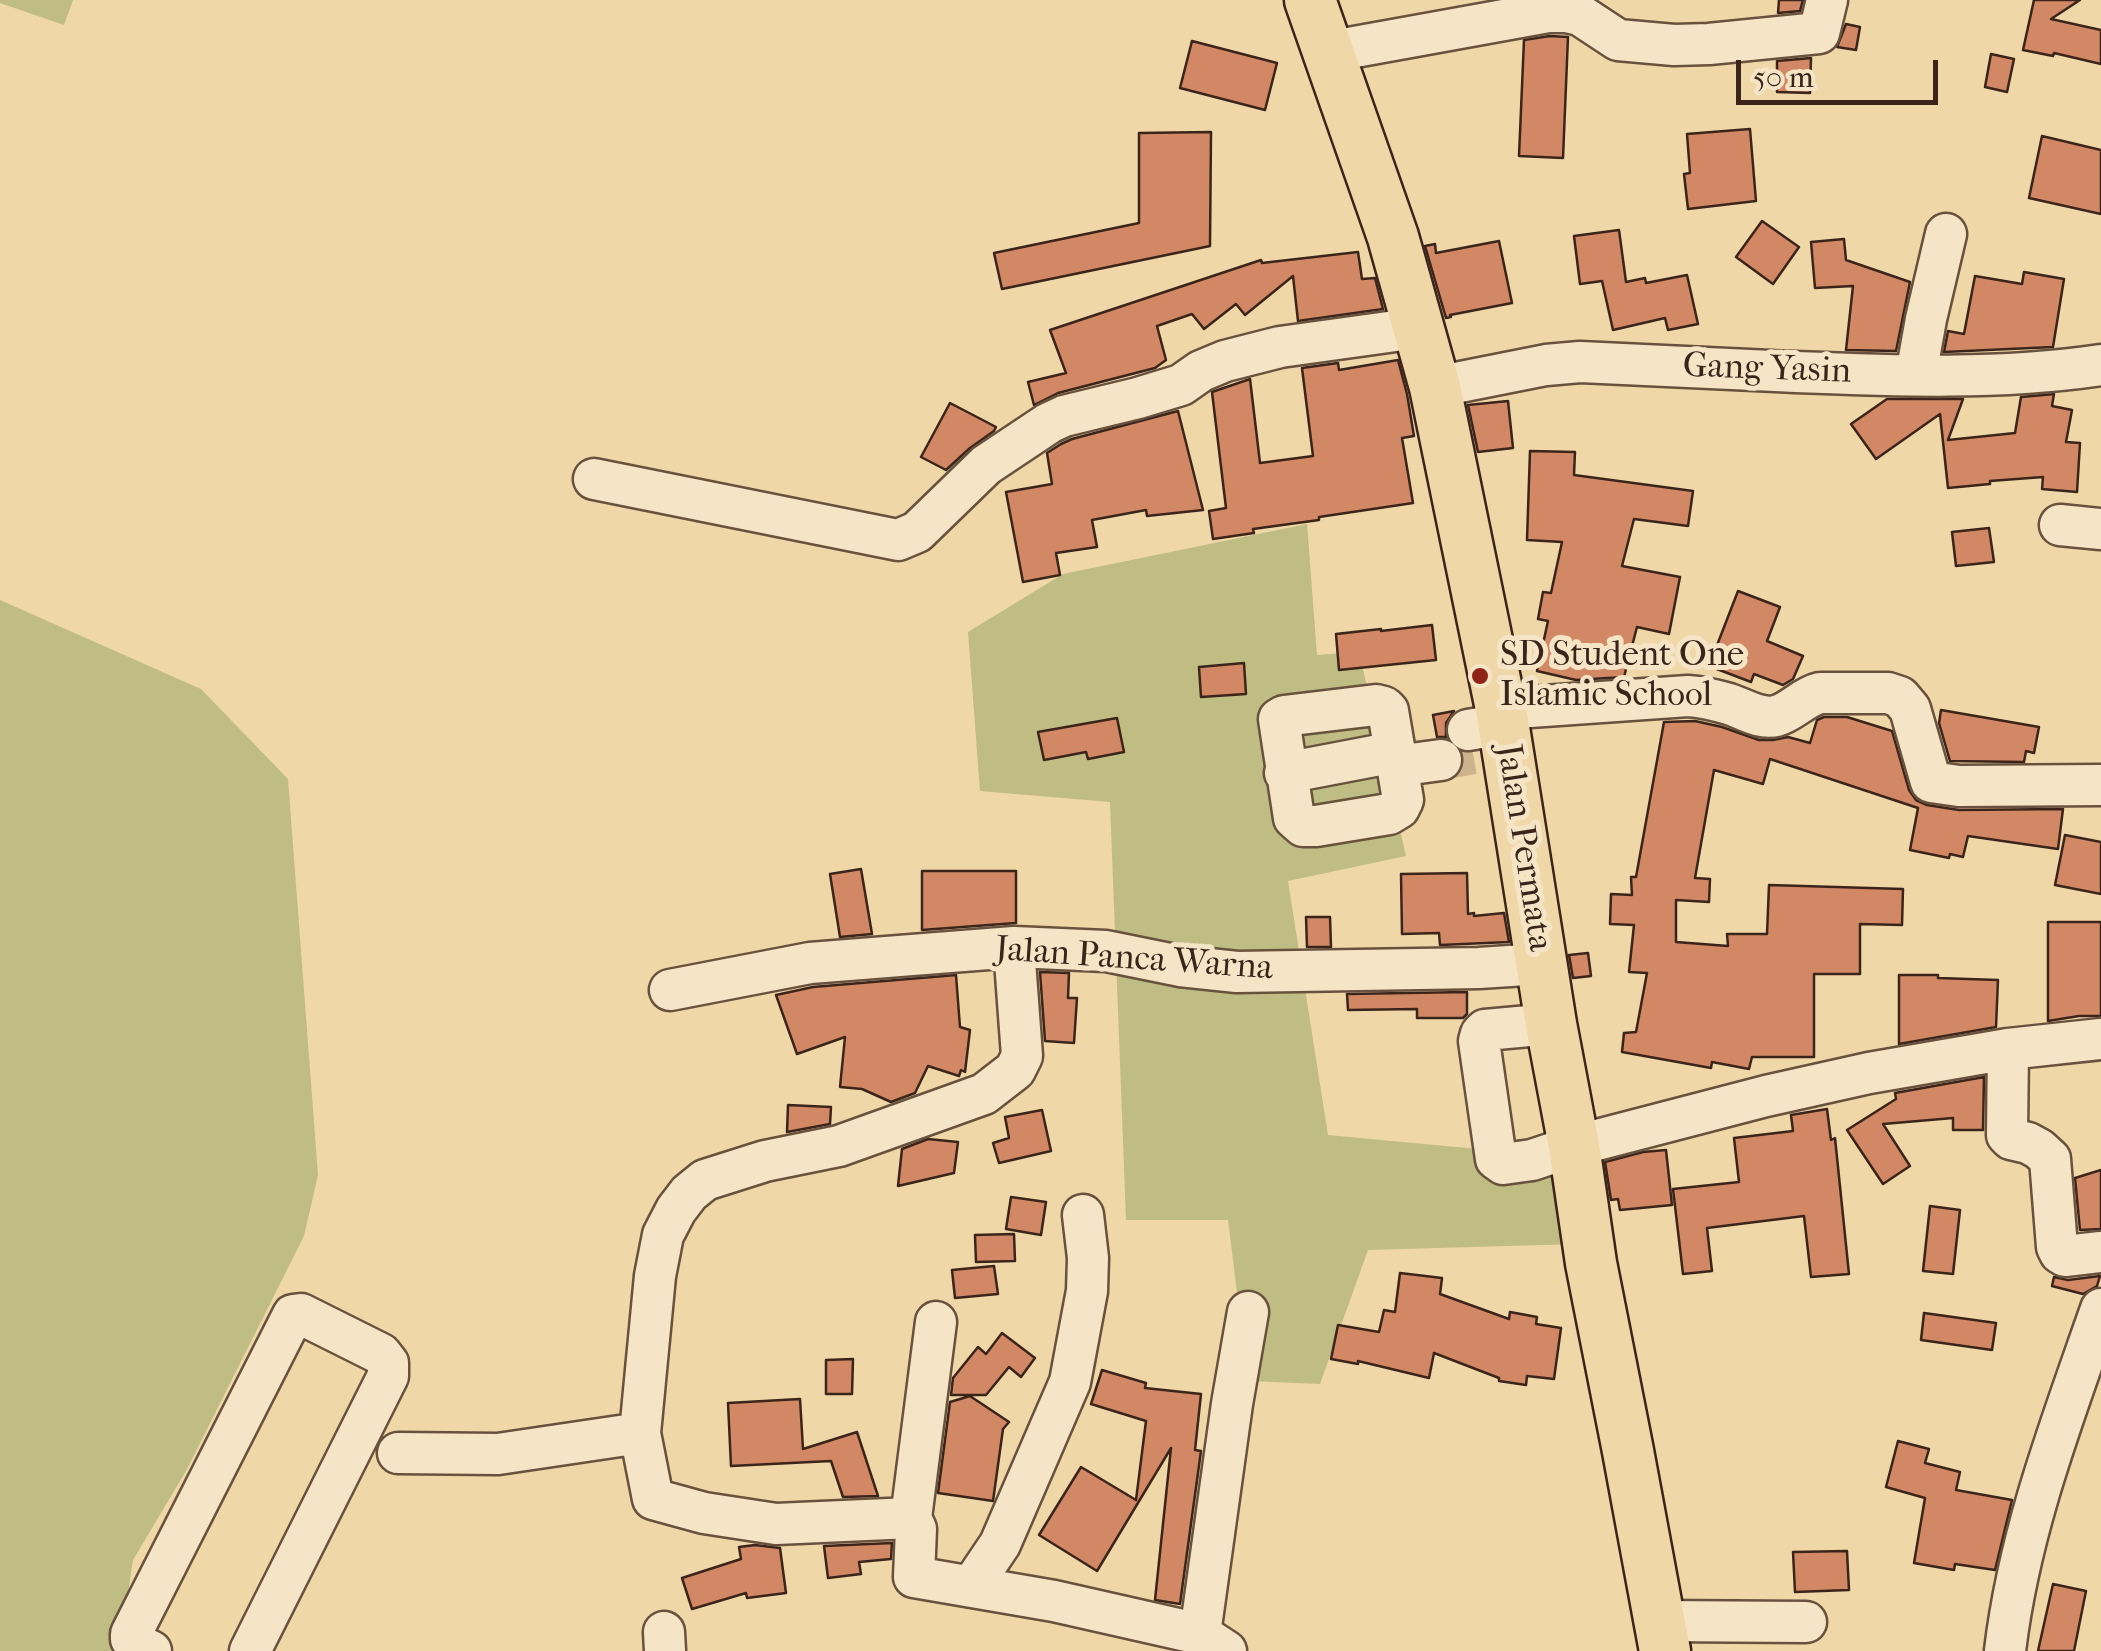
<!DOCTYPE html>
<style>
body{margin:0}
#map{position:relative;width:2101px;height:1651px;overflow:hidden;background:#f0d7a8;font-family:"IM FELL French Canon",serif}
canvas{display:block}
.scale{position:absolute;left:1736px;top:60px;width:202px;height:45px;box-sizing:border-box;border:5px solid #3b251b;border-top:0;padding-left:12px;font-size:30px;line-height:35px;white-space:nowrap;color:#3b251b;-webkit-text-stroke:8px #f5e5c6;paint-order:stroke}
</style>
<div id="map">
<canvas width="2101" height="1651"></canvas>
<div class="scale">50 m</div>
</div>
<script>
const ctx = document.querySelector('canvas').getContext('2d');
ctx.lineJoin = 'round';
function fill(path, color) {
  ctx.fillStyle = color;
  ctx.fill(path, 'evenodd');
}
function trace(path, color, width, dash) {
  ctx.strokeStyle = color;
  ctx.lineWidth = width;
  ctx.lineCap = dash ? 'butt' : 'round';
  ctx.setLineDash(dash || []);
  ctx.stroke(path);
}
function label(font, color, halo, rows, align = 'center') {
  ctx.font = font + ' "IM FELL French Canon",serif';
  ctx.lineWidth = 10;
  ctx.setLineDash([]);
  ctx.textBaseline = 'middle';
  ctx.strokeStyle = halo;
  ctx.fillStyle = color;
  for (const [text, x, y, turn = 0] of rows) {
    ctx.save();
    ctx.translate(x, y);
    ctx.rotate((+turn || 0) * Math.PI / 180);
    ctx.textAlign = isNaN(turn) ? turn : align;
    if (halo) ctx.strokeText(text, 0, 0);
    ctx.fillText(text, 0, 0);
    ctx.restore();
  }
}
const green = new Path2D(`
 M0,0H73L64,25L0,3Z
 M1307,524L1317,655L1359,652L1406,856L1288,881L1328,1135L1563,1157L1578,1244L1368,1250L1320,1384L1248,1381L1228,1220H1126L1110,802L980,791L968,632L1063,574Z
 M0,600L201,689L288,779L318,1175L304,1236L186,1471L133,1560L122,1634L154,1651H0Z`);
const building = new Path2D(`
 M1779,0H1803L1800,11L1778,13Z
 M2034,0H2080L2051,19L2101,30V64L2054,53L2053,56L2023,50Z
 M1846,24L1860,27L1856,50L1837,47Z
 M1550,36L1568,37L1563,158L1519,156L1524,40Z
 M1192,41L1277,63L1265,110L1180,88Z
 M1991,54L2014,59L2007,92L1985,87Z
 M1811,58L1810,93L1777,92V61Z
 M1750,129L1756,201L1688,209L1684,174L1690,173L1687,134Z
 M1211,132L1210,246L1002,289L994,253L1139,223V133Z
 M2042,136L2101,150V214L2029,198Z
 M1762,221L1799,247L1773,284L1736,257Z
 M1619,230L1626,282L1645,278L1646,283L1687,275L1698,324L1668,330L1665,318L1613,330L1602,281L1580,284L1574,236Z
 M1844,239L1846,260L1910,282L1896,351L1846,350L1853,286L1815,288L1811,242Z
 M1499,241L1512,303L1450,315L1451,317L1446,318L1425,246L1435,244L1436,253Z
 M1358,252L1362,279L1375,278L1383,309L1298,321L1293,276L1245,315L1236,304L1204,329L1192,314L1157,326L1166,360L1155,368L1058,393L1034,405L1028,382L1066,373L1050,330L1261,260L1262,263Z
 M2024,272L2064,279L2053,347L1944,352L1948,331L1964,334L1975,276L2022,284Z
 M1398,360L1407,394L1414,436L1402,438L1413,503L1319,517V520L1253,529L1254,533L1213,539L1209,511L1226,508L1212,392L1250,379L1260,463L1313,456L1302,368L1338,363L1339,370Z
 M2054,394L2052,406L2072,410L2066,442L2080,443L2077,492L2042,489L2043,477L1990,481V484L1948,488L1940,414L1876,459L1851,424L1887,399H1963L1948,440L2015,433L2021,397Z
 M1508,401L1513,448L1478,452L1468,405Z
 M950,403L996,427L994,431L970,448L946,470L921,457Z
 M1178,411L1203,510L1147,516L1146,510L1092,520L1097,547L1056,553L1060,575L1023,582L1006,492L1052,484L1047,453L1061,444L1072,439Z
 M1530,451L1575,452L1574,475L1693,491L1688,526L1634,519L1622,566L1680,577L1669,634L1637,627L1624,677L1576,680L1537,671L1548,621L1538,619L1543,592L1551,593L1562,542L1527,540Z
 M1989,528L1994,562L1956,566L1952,532Z
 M1738,591L1780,607L1767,641L1803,656L1793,679L1783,685L1754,674L1751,682L1709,666Z
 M1432,625L1436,660L1339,670L1336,634L1381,629V631Z
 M1244,663L1246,694L1201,697L1199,667Z
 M1941,710L2039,727L2034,753L2026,751L2024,762L1950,761L1939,723Z
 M1454,711L1446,723V737H1437L1433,715Z
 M1824,717H1847L1892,731L1909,790L1916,800L1927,805L1959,810L2063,809L2058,849L1968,836L1963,857L1950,854L1949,858L1910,850L1918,808L1770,759L1763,784L1714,770L1695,878L1710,879L1709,902L1676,900V942L1728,946L1727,934H1767L1769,885L1903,889L1902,925L1860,924V974H1814V1057H1752L1749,1069L1712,1062L1711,1068L1622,1052L1624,1033L1636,1032L1647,973L1629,972L1634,925L1610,924L1611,894L1632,895L1631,877H1636L1664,722L1695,721L1722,727L1759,740H1773L1788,737L1810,743L1817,720Z
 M1117,718L1124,752L1088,759L1086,752L1044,760L1038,732Z
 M2065,835L2101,842V894L2055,885Z
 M861,869L872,934L840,937L830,874Z
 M922,871H1016V923L922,930Z
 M1467,873L1468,914L1474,913V916L1504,913L1509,942L1440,945L1439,933L1402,934L1401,874Z
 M1306,917H1330L1331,947H1307Z
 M2048,922H2101V1016H2079L2048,1021Z
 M1588,953L1591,976L1573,978L1569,955Z
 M1040,972L1069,973L1068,998H1077L1074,1043L1045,1041Z
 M956,975L960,1027L970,1030L965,1072L961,1070L959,1076L928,1066L915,1093L891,1102L862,1089L840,1087L845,1037L797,1054L776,995L813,987Z
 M1899,975H1938V978L1998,980L1996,1027L1899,1044Z
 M1467,992V1014L1463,1018H1417V1009L1348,1010L1347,994Z
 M1984,1077L1983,1130H1953V1118L1883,1124L1910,1166L1883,1184L1847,1130L1896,1099L1895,1093Z
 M788,1105L831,1107L830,1124L787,1132Z
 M1827,1109L1831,1140L1835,1138L1849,1274L1811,1277L1804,1216L1707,1228L1712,1271L1683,1274L1673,1189L1739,1182L1734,1138L1793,1131L1791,1115Z
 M1042,1110L1051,1151L999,1163L993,1143L1009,1138L1005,1117Z
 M928,1139L958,1142L954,1173L898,1186L902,1149Z
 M1666,1150L1672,1205L1620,1210L1618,1199L1611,1200L1605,1162L1643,1152Z
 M2101,1170V1229L2080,1230L2075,1178Z
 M1011,1197L1046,1202L1041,1235L1006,1229Z
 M1930,1206L1960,1210L1953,1274L1923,1271Z
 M1014,1234L1015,1261L976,1262L975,1235Z
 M994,1266L998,1294L955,1298L952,1270Z
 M1400,1273L1442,1278L1440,1294L1509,1319L1510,1312L1537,1317L1536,1324L1561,1328L1554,1379L1527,1376L1526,1385L1499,1381V1378L1434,1353L1429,1378L1358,1361V1364L1331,1359L1338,1325L1379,1332L1384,1310L1395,1312Z
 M2100,1276L2097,1286L2083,1294L2052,1286L2054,1277L2068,1280Z
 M1924,1313L1996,1323L1992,1350L1921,1340Z
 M1002,1333L1035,1358L1021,1377L1009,1367L986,1395H951L953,1378L978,1347L986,1354Z
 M853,1359L852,1394H826V1360Z
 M1102,1370L1146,1383L1145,1388L1201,1394L1195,1450L1201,1451L1180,1604L1155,1600L1171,1448L1097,1571L1039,1535L1081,1467L1136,1500L1146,1421L1091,1404Z
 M970,1396L1009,1422L1003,1429L993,1501L938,1493L950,1402Z
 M800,1399L803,1449L857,1432L878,1496L843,1497L831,1461L731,1466L728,1403Z
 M1898,1441L1929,1449L1925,1463L1960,1472L1956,1490L2012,1500L1995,1570L1955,1564L1954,1570L1914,1563L1925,1498L1886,1487Z
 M892,1543L891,1559L859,1562L861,1574L828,1578L824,1546Z
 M755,1545L780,1548L786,1593L747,1598L746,1593L692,1609L682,1578L741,1559L739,1547Z
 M1847,1551L1849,1590L1795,1592L1793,1552Z
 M2053,1584L2086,1591L2074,1651H2038Z`);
const minorTunnel = new Path2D(`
 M1441,760L1473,754`);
const minor = new Path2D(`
 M1327,52L1548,12H1566L1580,15L1618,40L1674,45L1709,44L1819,33L1827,0
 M1916,375L1926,319L1946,234
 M1435,387L1546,365L1580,362C1651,365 1723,369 1795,372C1897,376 2000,380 2101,365
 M594,479L898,540L917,532L986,465L1049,423L1064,416L1138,398L1181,385L1201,371L1225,361L1280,347L1417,328
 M2060,525L2101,529
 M1376,705L1384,707L1388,711L1403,800L1399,808L1389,814L1316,826H1303L1294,818L1279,719L1284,716Z
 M1501,709L1688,696C1702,697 1715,700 1729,704C1744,709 1760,720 1776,716C1792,712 1803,697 1820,693H1888L1900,697L1910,709L1931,782L1959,786L2101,785
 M1468,730L1504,724
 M1396,766L1441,760
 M1285,773L1395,752
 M1014,947L1022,1056L1015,1070L984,1094L839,1146L765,1161L705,1180L689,1193L676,1210L663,1235L655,1276L640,1433L653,1499L704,1513L776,1524L911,1518L916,1529L914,1577L1054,1601L1200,1634L1226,1651
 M670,990L810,963L1014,947L1106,951L1180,966L1237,972L1479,968L1541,964
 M1551,1024L1485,1030L1481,1034L1479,1041L1496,1159L1503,1164L1532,1160L1574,1146L1766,1096L1869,1073L2008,1049L2101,1039
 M2008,1049L2007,1135L2011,1139L2028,1143L2039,1149L2050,1159L2057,1247L2060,1253L2065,1256L2101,1252
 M398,1453L498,1454L640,1433
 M911,1518L936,1322
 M971,1587L1000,1544L1070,1382L1087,1291L1088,1258L1083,1215
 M1659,1621L1806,1622
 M664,1632L665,1651
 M1200,1634L1232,1404L1248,1312
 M151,1651L134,1643L131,1639V1634L293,1315L301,1314L381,1354L388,1363V1376L250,1651
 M2005,1651C2019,1532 2062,1421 2101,1309`);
const major = new Path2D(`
 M1310,0L1393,237L1435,387L1501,709L1551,1024L1574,1146L1591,1263L1628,1451L1665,1651`);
const markers = [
 [1480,676,10,"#8f2418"]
];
const streetNames = [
 ["Gang Yasin",1767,370,2],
 ["Jalan Permata",1523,848,81],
 ["Jalan Panca Warna",1134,960,4]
];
const poiNames = [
 ["SD Student One",1500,656],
 ["Islamic School",1500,696]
];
fill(green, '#bfbd84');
fill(building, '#d28864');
trace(building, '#3b251b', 2.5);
trace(minorTunnel, '#ccb38c', 40, [40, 20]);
trace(minor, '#68523e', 45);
trace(major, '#3b251b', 55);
trace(minor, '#f5e5c6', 40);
trace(major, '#f0d7a8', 50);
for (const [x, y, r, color] of markers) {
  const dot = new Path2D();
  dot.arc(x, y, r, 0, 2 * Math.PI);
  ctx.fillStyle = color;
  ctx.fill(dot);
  trace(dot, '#f5e5c6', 4);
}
label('35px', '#3b251b', '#f5e5c6', streetNames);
label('35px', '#3b251b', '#f5e5c6', poiNames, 'left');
</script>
